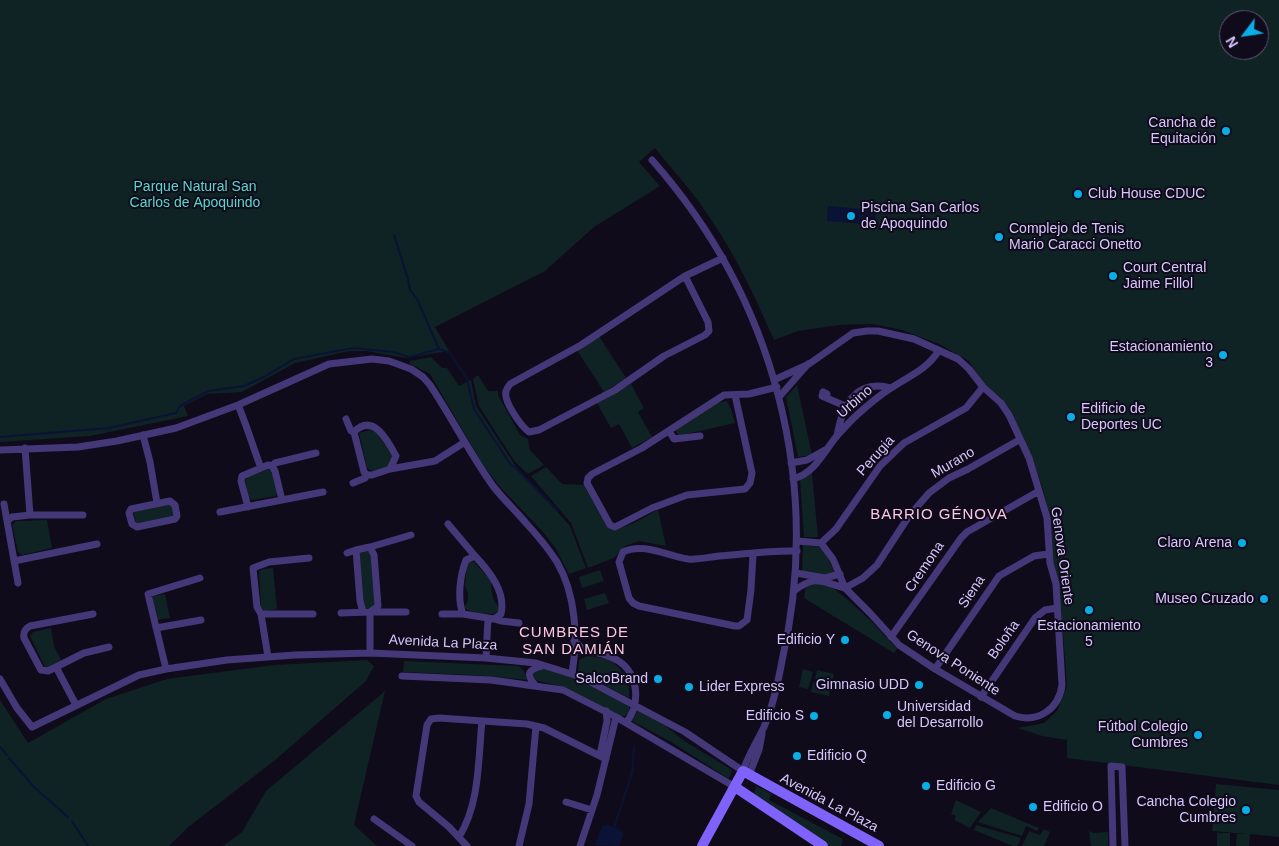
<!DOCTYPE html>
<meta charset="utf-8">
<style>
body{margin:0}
#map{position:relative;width:1279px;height:846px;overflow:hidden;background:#100b1b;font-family:Arial,sans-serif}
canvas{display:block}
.north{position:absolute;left:1219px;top:10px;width:50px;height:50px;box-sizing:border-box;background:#100b1b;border:1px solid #5f5675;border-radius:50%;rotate:239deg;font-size:14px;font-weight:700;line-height:20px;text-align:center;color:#d6c7fd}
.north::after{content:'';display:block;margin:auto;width:18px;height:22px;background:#09aee7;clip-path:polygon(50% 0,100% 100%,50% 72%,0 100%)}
</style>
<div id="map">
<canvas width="1279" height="846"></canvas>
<div class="north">N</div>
</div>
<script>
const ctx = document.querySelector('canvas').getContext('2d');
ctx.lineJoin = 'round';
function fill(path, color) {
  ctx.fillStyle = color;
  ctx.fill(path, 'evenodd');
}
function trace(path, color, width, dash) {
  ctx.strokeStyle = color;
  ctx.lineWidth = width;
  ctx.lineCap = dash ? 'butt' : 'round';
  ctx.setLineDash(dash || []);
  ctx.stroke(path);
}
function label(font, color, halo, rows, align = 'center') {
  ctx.font = font + ' Arial,sans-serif';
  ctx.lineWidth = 4;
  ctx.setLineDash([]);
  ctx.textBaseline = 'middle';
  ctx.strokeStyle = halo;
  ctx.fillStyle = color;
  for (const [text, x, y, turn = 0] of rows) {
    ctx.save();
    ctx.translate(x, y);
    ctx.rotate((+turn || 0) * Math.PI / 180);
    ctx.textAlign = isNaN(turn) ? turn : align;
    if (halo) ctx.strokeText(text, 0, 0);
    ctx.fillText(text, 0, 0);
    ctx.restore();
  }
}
const green = new Path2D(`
 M0,0H1279V785L1067,758V740L1042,736L1018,728L1044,723L1057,711L1067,686L1061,607L1052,563L1050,519L1043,489L1031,455L1021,438L1010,410L1002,399L983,383L969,361L939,344L902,330L873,324L839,325L798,331L774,340C756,299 737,258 712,221C696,195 674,172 655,148L639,162L660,186L594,227L545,271L435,327L449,351L406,358L367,351H349L295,363L242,392L207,394L184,406L188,416L90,436L0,442ZM1229,20H1259V50H1229Z
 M599,336L626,378L604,392L577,350Z
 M431,357L442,368H447L459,386L471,380L476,406L515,465L570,526L586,568L569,574L556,549L544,533L500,487L483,465L430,374L410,364V361Z
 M478,375L488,391H498V395L520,435L528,439L530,450L544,465L528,474L515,462L479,406L473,379Z
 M631,384L644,408L638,412L652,437L632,448L619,424L611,428L597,403Z
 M797,385L812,455L798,457L786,397Z
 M727,401L731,409L735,423L678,436L676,430L717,403Z
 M370,430L379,434L393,458L390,466L372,471L367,468L359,433Z
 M546,467L562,484L584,485L607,527C620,534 646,516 658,510L666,546L639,541L625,546L614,558L588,568L571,523L531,476Z
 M269,469L272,471L277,492L276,496L252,500L249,498L245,480L247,477Z
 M812,473L818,537H804L800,480Z
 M172,504L174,518L136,525L133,510Z
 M47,520L52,548L22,555L18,552L12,525L16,521Z
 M803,545L820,547L829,559L834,572L824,576L802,571Z
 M370,551L375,608H363L358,553Z
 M469,561L474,562L492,582C490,589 493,602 499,607L498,612C493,616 468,613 464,607L468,601V593L465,586L467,564Z
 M273,568L277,609L264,611L261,607L259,571L263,569Z
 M600,570L604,581L582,588L579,577Z
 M816,583L832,587L848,600L870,620L897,649L894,653L804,598L806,585Z
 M605,593L609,603L587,610L584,599Z
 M165,594L170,618L157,620L152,596Z
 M51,628L54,646L61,660L47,668L44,665L30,636L33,632Z
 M587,656C593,657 601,657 607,659C622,666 631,682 629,698L578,671L579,660Z
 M367,660L374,666L366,681L274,761L187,828L169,846H0V700L28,743L106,699L167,679L274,665Z
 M404,661L518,666C525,669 525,674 528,680L474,675L403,672Z
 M541,668L573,677L629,705V713L625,716H620L564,687L538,681L534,679L533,674Z
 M803,669L813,672L808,689L799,687Z
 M817,670L834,674L832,683L815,679Z
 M813,682L831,687L829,696L811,692Z
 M385,691L354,825L377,846H223L242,832L266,791Z
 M638,710L666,726L683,740L732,770L729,779L673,743L632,721Z
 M1216,784L1279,790V837L1250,834L1249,846H1236L1237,834H1248L1212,831Z
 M756,786L772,794L769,800L843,839L841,846H830L754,794Z
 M956,800L981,812L970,828L954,820L956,816L951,814Z
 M991,808L1039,828L1037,831L1026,826L1022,836L978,822Z
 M976,825L1021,838L1017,846H1013L974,830Z
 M1044,829L1050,832L1044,846H1022L1029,831L1040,835Z
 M1089,831L1094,833L1108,832V846H1091Z
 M1217,833H1230V846H1217Z`);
const water = new Path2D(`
 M828,206L876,210L875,225L827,221Z
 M607,825L619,829L624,834L619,846L595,845L602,826Z`);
const stream = new Path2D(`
 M394,235L408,279L410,290L417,299L439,349
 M0,437L109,428L176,413L180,406L208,391L244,386L264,377L294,359L353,348L393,352L409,357L439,349L450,353L467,379L474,409L511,465L515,467L558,511
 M0,747L7,755
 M9,758L34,787L68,817
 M72,821L88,846
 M614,828L632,773L634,746`);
const minor = new Path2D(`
 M685,276L708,322L709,331L705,335L664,356L615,390L539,430L529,432C521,426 503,401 506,391C507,388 509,386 510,384L581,345L685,276L723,258
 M774,380L809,364L853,333L867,331H878L914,339L958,359L969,369L983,387L1001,403L1009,415L1029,458L1039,491L1047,518L1050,563L1056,584L1062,685C1059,709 1038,723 1015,716L935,669L899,645L870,613L845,588L833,559L821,543
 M735,395L752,473L750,483L745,489L687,495L652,508L615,527L610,525L587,483L588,478L592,474L642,448L724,395L749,394L777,387
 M779,397L808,364
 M827,397V394L823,392L822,396L845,406
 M238,405C247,426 253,447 261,468
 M346,419L351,431L354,432L364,472L367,475
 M669,431L674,439L700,436
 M143,435L150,462L157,503
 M837,436C842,407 855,378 891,388
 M0,450L78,447L117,441L176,428L238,405L329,364L372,359L389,361L411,369L423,377L430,385C452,418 470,454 493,486C503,499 515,510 526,523C537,535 548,548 557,562C576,595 578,637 572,674
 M791,463L807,460L825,450
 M272,466L275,463L316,453
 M390,469L435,461L465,442
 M793,479C815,473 823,453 836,437C843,429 850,421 858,414C868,405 880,395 891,388C909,376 928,369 939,350
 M353,483L365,478L367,475H372L390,469L396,456C388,441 373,412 354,432
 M170,501L175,505L177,516L175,519L137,527L132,524L129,513L131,509Z
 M4,504L7,521
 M248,507L241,481L242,476L268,465L272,466L275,471L282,500
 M220,512L323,492
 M30,515H83
 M448,524L475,556
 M797,541L821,543L836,529L880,466L904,443L966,408L983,387
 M370,547L411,535
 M347,553L356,550
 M753,554L751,590L747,620L739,626H735L639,606L633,603L629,598L619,562L623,552C644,542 667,556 688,559C698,560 709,557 719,556C745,554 771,550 797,551
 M475,556C490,572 506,592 501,614L494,619L463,614C457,599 460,575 466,560Z
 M14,561L97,544
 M796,573L825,578L840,574
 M18,583L7,521L12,517L30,515L25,448
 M794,591C816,574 821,582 845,588L863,578L877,565L909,516L929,493L949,478L968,469L1019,440
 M341,613L370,612L378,606L374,555L370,547L356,550L360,601L363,612
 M93,614L30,626C25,629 23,632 24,638L41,670L48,671L84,653L109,647
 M261,614H313
 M442,614H463
 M494,619L501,621L519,623
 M156,628L201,620
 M891,637L961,538L967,532L1039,491
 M574,641C578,644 582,649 587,651C590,652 595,652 598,653C605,654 611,657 617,660C639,673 641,704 626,723
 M370,653V612H406
 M268,657L261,614L257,607L253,568L269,562L309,558
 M486,658L488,618
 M56,667L76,705
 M166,669L148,594L200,578
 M935,669L999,576L1034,556L1048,554
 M402,676L491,680L563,690L616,717L735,787
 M0,679L17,708L32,727L139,675L166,669L227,660L295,655L370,653L486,658L536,663L581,677L685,732L743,771C748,755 757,742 764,727C773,706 778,683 782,661C823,482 774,298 652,160
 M535,685C525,673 529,670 542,666
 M981,697L1035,618L1045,610L1057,608
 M600,755L607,721L606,711
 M749,775L759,750L762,734
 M566,802L592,810
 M374,819L412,846
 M459,837C480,803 478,760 482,721
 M467,846L449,827L419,802L416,796L427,725L431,719L439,718L527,724L544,728L606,759
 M519,846L529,804L536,726
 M580,846L597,795L616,717
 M1113,846L1111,766L1122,767L1125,846`);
const secondary = new Path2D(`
 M735,787L823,846
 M702,846L743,771L879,846`);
const markers = [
 [1226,131,5,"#09aee7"],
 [1078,194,5,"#09aee7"],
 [851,216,5,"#09aee7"],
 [999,237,5,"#09aee7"],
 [1113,276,5,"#09aee7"],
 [1223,355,5,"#09aee7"],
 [1071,417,5,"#09aee7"],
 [1242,543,5,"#09aee7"],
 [1264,599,5,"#09aee7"],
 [1089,610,5,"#09aee7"],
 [845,640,5,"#09aee7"],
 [658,679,5,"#09aee7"],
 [919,685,5,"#09aee7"],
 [689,687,5,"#09aee7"],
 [887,715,5,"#09aee7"],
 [814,716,5,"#09aee7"],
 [1198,735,5,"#09aee7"],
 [797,756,5,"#09aee7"],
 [926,786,5,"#09aee7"],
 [1033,807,5,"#09aee7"],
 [1246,810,5,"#09aee7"]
];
const poiNames = [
 ["Cancha de",1216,123],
 ["Equitación",1216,139],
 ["Club House CDUC",1088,194,"left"],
 ["Piscina San Carlos",861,208,"left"],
 ["de Apoquindo",861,224,"left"],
 ["Complejo de Tenis",1009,229,"left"],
 ["Mario Caracci Onetto",1009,245,"left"],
 ["Court Central",1123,268,"left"],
 ["Jaime Fillol",1123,284,"left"],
 ["Estacionamiento",1213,347],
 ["3",1213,363],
 ["Edificio de",1081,409,"left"],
 ["Deportes UC",1081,425,"left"],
 ["Claro Arena",1232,543],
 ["Museo Cruzado",1254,599],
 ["Estacionamiento",1089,626,"center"],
 ["5",1089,642,"center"],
 ["Edificio Y",835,640],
 ["SalcoBrand",648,679],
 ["Gimnasio UDD",909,685],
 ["Lider Express",699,687,"left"],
 ["Universidad",897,707,"left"],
 ["del Desarrollo",897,723,"left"],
 ["Edificio S",804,716],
 ["Fútbol Colegio",1188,727],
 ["Cumbres",1188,743],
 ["Edificio Q",807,756,"left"],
 ["Edificio G",936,786,"left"],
 ["Cancha Colegio",1236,802],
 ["Cumbres",1236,818],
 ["Edificio O",1043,807,"left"]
];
const parkNames = [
 ["Parque Natural San",195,187],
 ["Carlos de Apoquindo",195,203]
];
const streetNames = [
 ["Urbino",855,402,-41],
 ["Perugia",876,456,-48],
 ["Murano",953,463,-30],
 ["Genova Oriente",1062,556,82],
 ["Cremona",925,567,-56],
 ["Siena",972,592,-56],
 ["Boloña",1004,640,-55],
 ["Avenida La Plaza",443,643,3],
 ["Genova Poniente",953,663,33],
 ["Avenida La Plaza",829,803,28]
];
const neighbourhoodNames = [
 ["BARRIO GÉNOVA",939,515],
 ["CUMBRES DE",574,633],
 ["SAN DAMIÁN",574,650]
];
fill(green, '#0f2224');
fill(water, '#0a1335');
trace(stream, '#0a1335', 2);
trace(minor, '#443878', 7);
trace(secondary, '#7e62f9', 10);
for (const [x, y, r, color] of markers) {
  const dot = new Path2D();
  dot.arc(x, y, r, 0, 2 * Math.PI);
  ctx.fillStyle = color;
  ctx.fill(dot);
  trace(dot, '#100b1b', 2);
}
label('14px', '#d6c7fd', '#100b1b', poiNames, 'right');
label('14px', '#58d8cc', '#100b1b', parkNames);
label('14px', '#d6c7fd', '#100b1b', streetNames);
ctx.letterSpacing = '1px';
label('15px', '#fdc9e2', '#100b1b', neighbourhoodNames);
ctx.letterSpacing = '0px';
</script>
